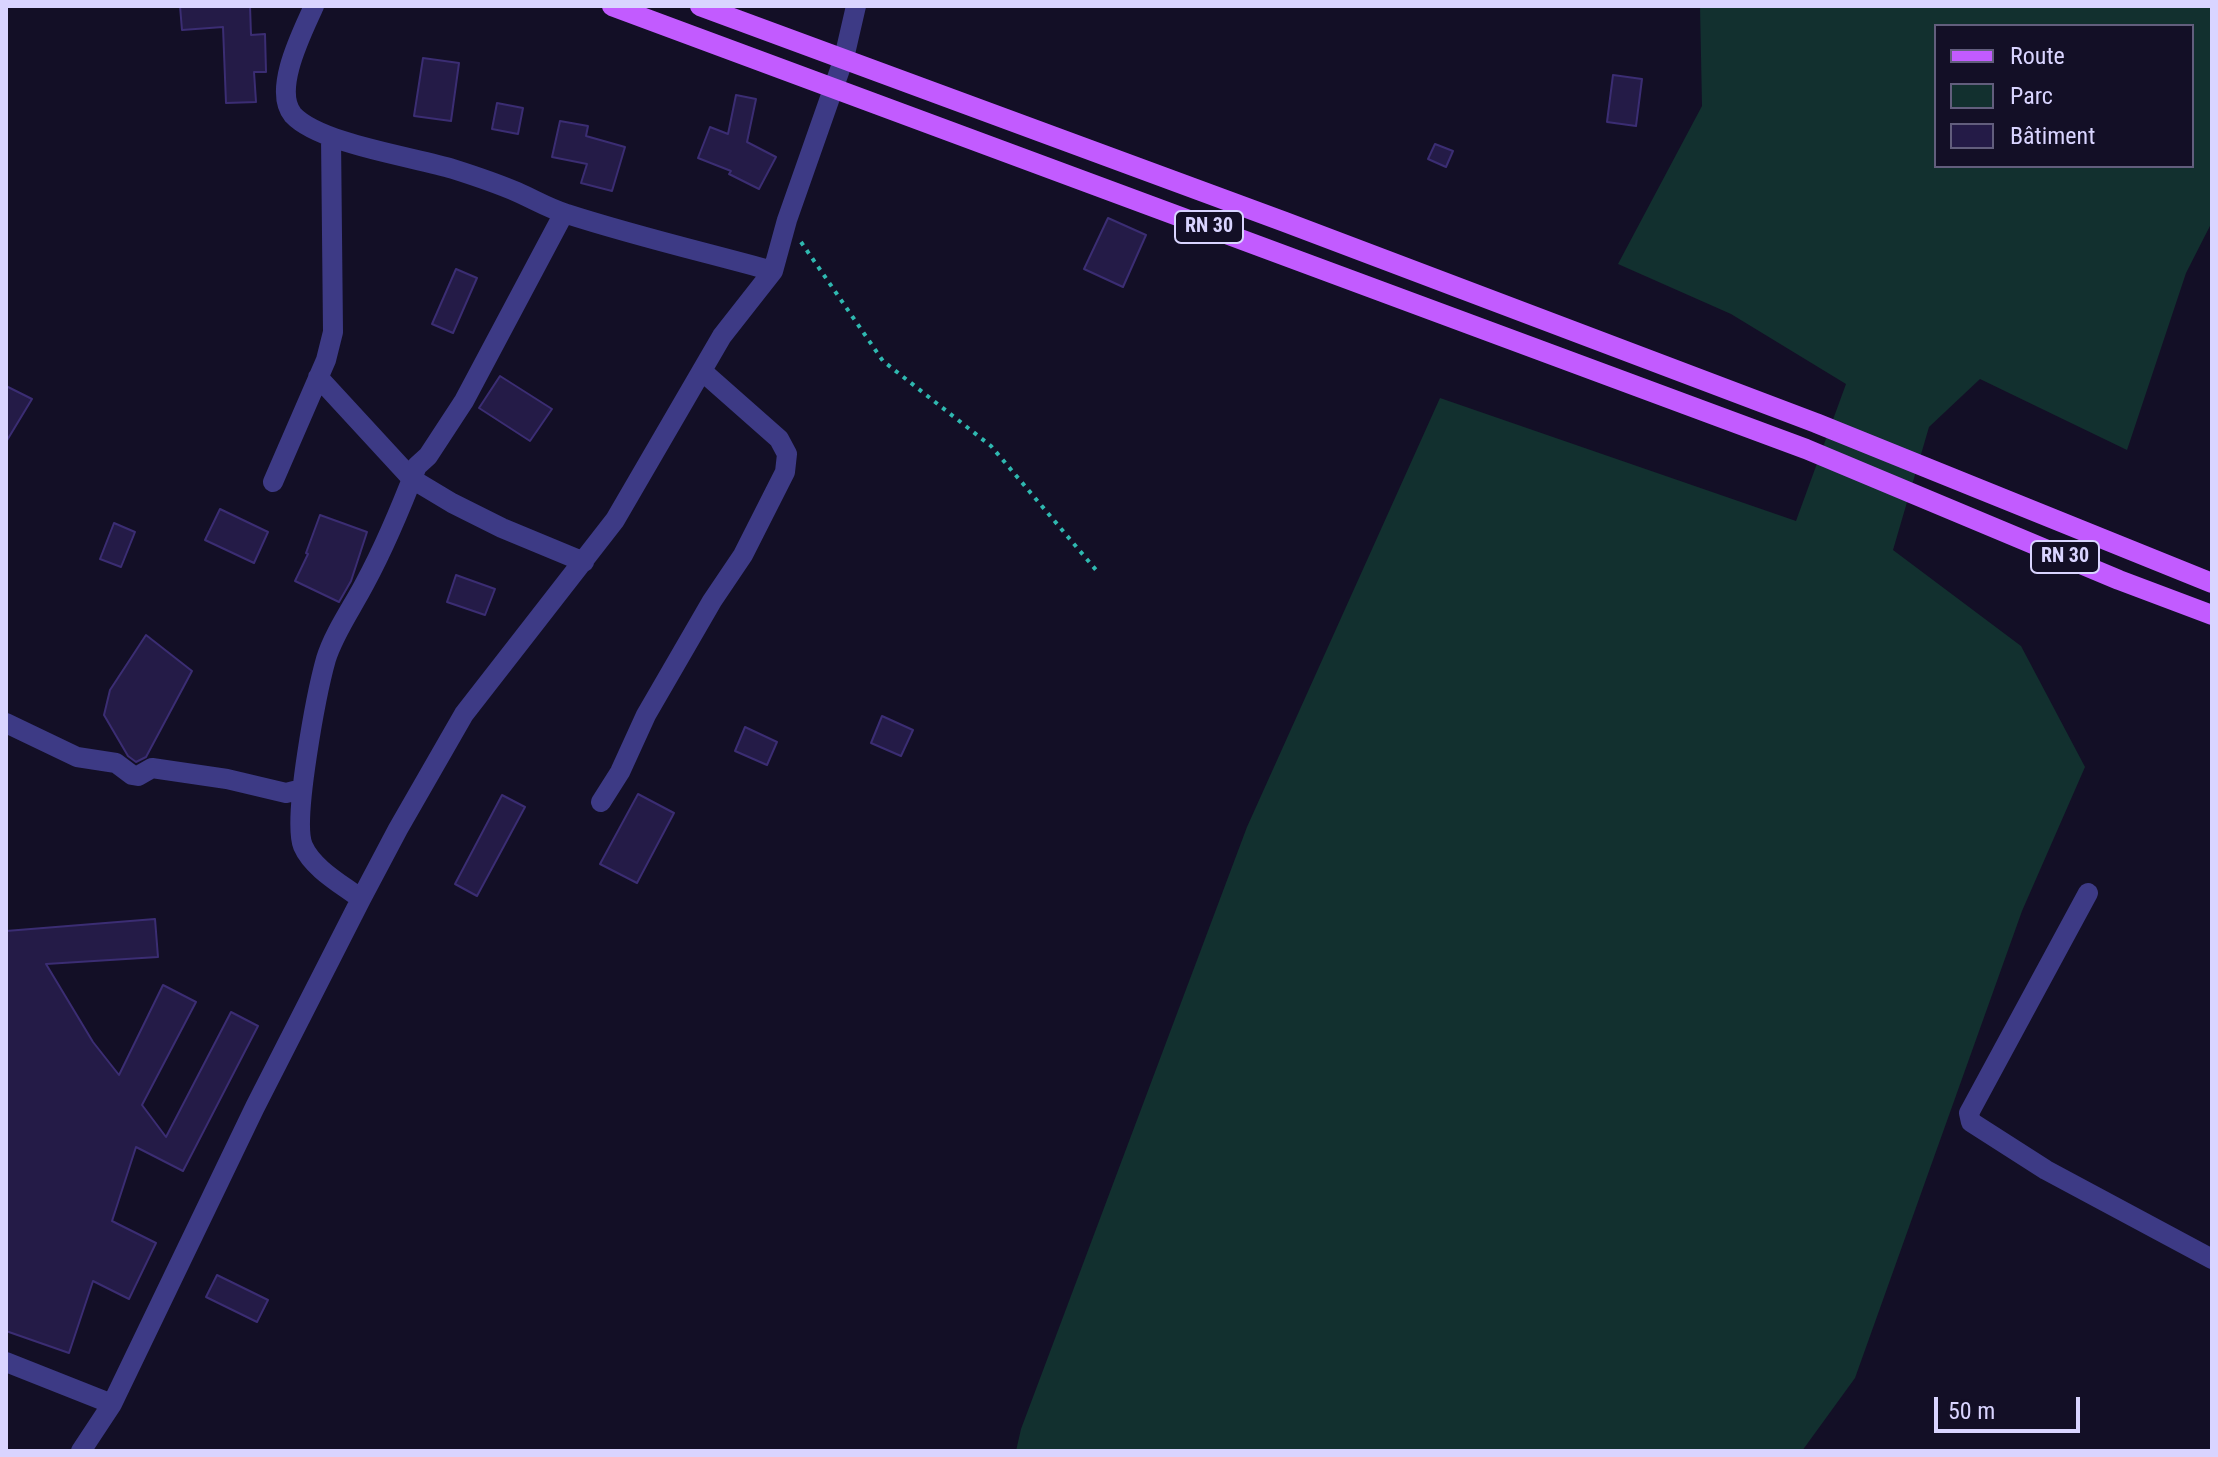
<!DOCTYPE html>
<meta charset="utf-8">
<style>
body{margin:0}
#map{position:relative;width:2218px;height:1457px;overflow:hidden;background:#130f26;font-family:"Roboto Condensed",sans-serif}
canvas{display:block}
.frame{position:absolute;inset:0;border:8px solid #d9d4ff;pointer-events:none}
.legend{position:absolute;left:1934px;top:24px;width:260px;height:144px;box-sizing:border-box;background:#130f26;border:2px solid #625e7d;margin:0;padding:10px 14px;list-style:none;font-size:24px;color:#d9d4ff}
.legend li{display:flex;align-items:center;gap:16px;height:40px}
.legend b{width:40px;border:2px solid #625e7d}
.scale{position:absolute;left:1934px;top:1397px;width:146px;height:36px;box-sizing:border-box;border:4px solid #d9d4ff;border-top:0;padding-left:10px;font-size:24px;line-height:28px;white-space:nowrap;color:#d9d4ff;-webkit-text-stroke:6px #130f26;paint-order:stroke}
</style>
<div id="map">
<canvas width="2218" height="1457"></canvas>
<div class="frame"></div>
<ul class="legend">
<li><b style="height:10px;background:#c25bff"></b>Route</li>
<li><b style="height:22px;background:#12302f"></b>Parc</li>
<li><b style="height:22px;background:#241b47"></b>Bâtiment</li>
</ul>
<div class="scale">50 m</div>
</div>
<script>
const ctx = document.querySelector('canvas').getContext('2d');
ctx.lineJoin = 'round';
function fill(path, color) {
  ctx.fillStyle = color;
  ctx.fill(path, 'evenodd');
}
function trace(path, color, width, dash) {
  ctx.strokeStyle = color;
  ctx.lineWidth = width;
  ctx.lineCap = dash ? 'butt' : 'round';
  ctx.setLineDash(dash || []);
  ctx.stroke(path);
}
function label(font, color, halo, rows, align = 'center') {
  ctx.font = font + ' "Roboto Condensed",sans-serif';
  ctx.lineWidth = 7;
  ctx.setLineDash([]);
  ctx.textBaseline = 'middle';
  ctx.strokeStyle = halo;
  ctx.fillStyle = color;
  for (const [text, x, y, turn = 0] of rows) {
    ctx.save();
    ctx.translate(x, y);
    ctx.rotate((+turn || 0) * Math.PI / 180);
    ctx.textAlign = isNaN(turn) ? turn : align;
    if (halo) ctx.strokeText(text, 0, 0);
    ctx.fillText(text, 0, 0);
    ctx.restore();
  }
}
const green = new Path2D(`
 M1700,6H2212V222L2186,273L2127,450L1980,379L1929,427L1893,550L2021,646L2085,767L2022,911L1855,1378L1802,1451H1016L1021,1429L1247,827L1440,398L1796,521L1846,384L1731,314L1618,264L1702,106ZM1936,26H2192V166H1936Z`);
const building = new Path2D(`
 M180,6H250L251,35L265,34L266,72H254L256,102L226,103L223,27L182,30Z
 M423,58L459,63L451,121L414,116Z
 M1613,75L1642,79L1636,126L1607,122Z
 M736,95L756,99L747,142L776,157L759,189L729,174L731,171L698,158L710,127L728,134Z
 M497,103L523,108L518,134L492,129Z
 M560,121L588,126L586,136L625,147L612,191L581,183L587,164L552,157Z
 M1435,144L1453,151L1446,167L1428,159Z
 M1108,218L1146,235L1123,287L1084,269Z
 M456,269L477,278L453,333L432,324Z
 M500,376L552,409L530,441L479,408Z
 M6,386L32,399L6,442Z
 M220,509L268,532L254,563L205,540Z
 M320,515L367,532L351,581L339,602L295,581L308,554L306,553Z
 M114,523L135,532L121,567L100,559Z
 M456,575L495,589L485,615L447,602Z
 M146,635L192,671L146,757L136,762L128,756L104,715L110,690Z
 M882,716L913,730L901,756L871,743Z
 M745,727L777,742L767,765L735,751Z
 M638,794L674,813L637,883L600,864Z
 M502,795L525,807L477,896L455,884Z
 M155,919L158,957L46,964L93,1042L119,1075L163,985L196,1002L142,1105L166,1137L231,1012L258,1026L183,1171L136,1147L112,1221L156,1243L129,1299L93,1281L69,1353L6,1331V931Z
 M217,1275L268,1300L257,1322L206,1297Z`);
const path = new Path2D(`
 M801,242L883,361L991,446L1096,570`);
const minor = new Path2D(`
 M314,6C303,31 272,90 293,115C320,144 414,157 453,169C475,176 496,183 517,192C533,199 550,209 567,214C635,236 704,252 773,271
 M318,377L412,479L452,503L502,528L584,562
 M273,482L326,360L333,332L331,137
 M6,723L77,757L116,763L132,775L138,776L152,768L227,779L286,793L302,789
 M601,802L620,772L646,715L712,601L743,555L785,472L787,454L779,439L702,371
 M2088,893L1969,1113L1971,1122L2046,1170L2212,1259
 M361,899C343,885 313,869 303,846C292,820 317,691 326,659C334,633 352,608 365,583C385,546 402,505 417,466L428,456L464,401L564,213
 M6,1362L112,1404
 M81,1451L112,1404L255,1107L361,899L398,829L464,714L615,520L722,336L773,271L787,220L844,58L856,6`);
const major = new Path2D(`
 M612,6L1806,449L2119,580L2212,615
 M700,6L1285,222L1816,423L2212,583`);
const shields = [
 [1209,227,68],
 [2065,557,68]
];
const shieldNames = [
 ["RN 30",1209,227],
 ["RN 30",2065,557]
];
fill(green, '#12302f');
fill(building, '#241b47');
trace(building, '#3b2d73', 2);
trace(path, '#2fb8b0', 4, [4, 6]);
trace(minor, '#3d3a85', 20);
trace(major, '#c25bff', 20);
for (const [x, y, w] of shields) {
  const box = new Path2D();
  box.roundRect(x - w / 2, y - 16, w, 32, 6);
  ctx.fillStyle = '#130f26';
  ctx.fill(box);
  trace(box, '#d9d4ff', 2);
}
label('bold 20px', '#d9d4ff', null, shieldNames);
</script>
